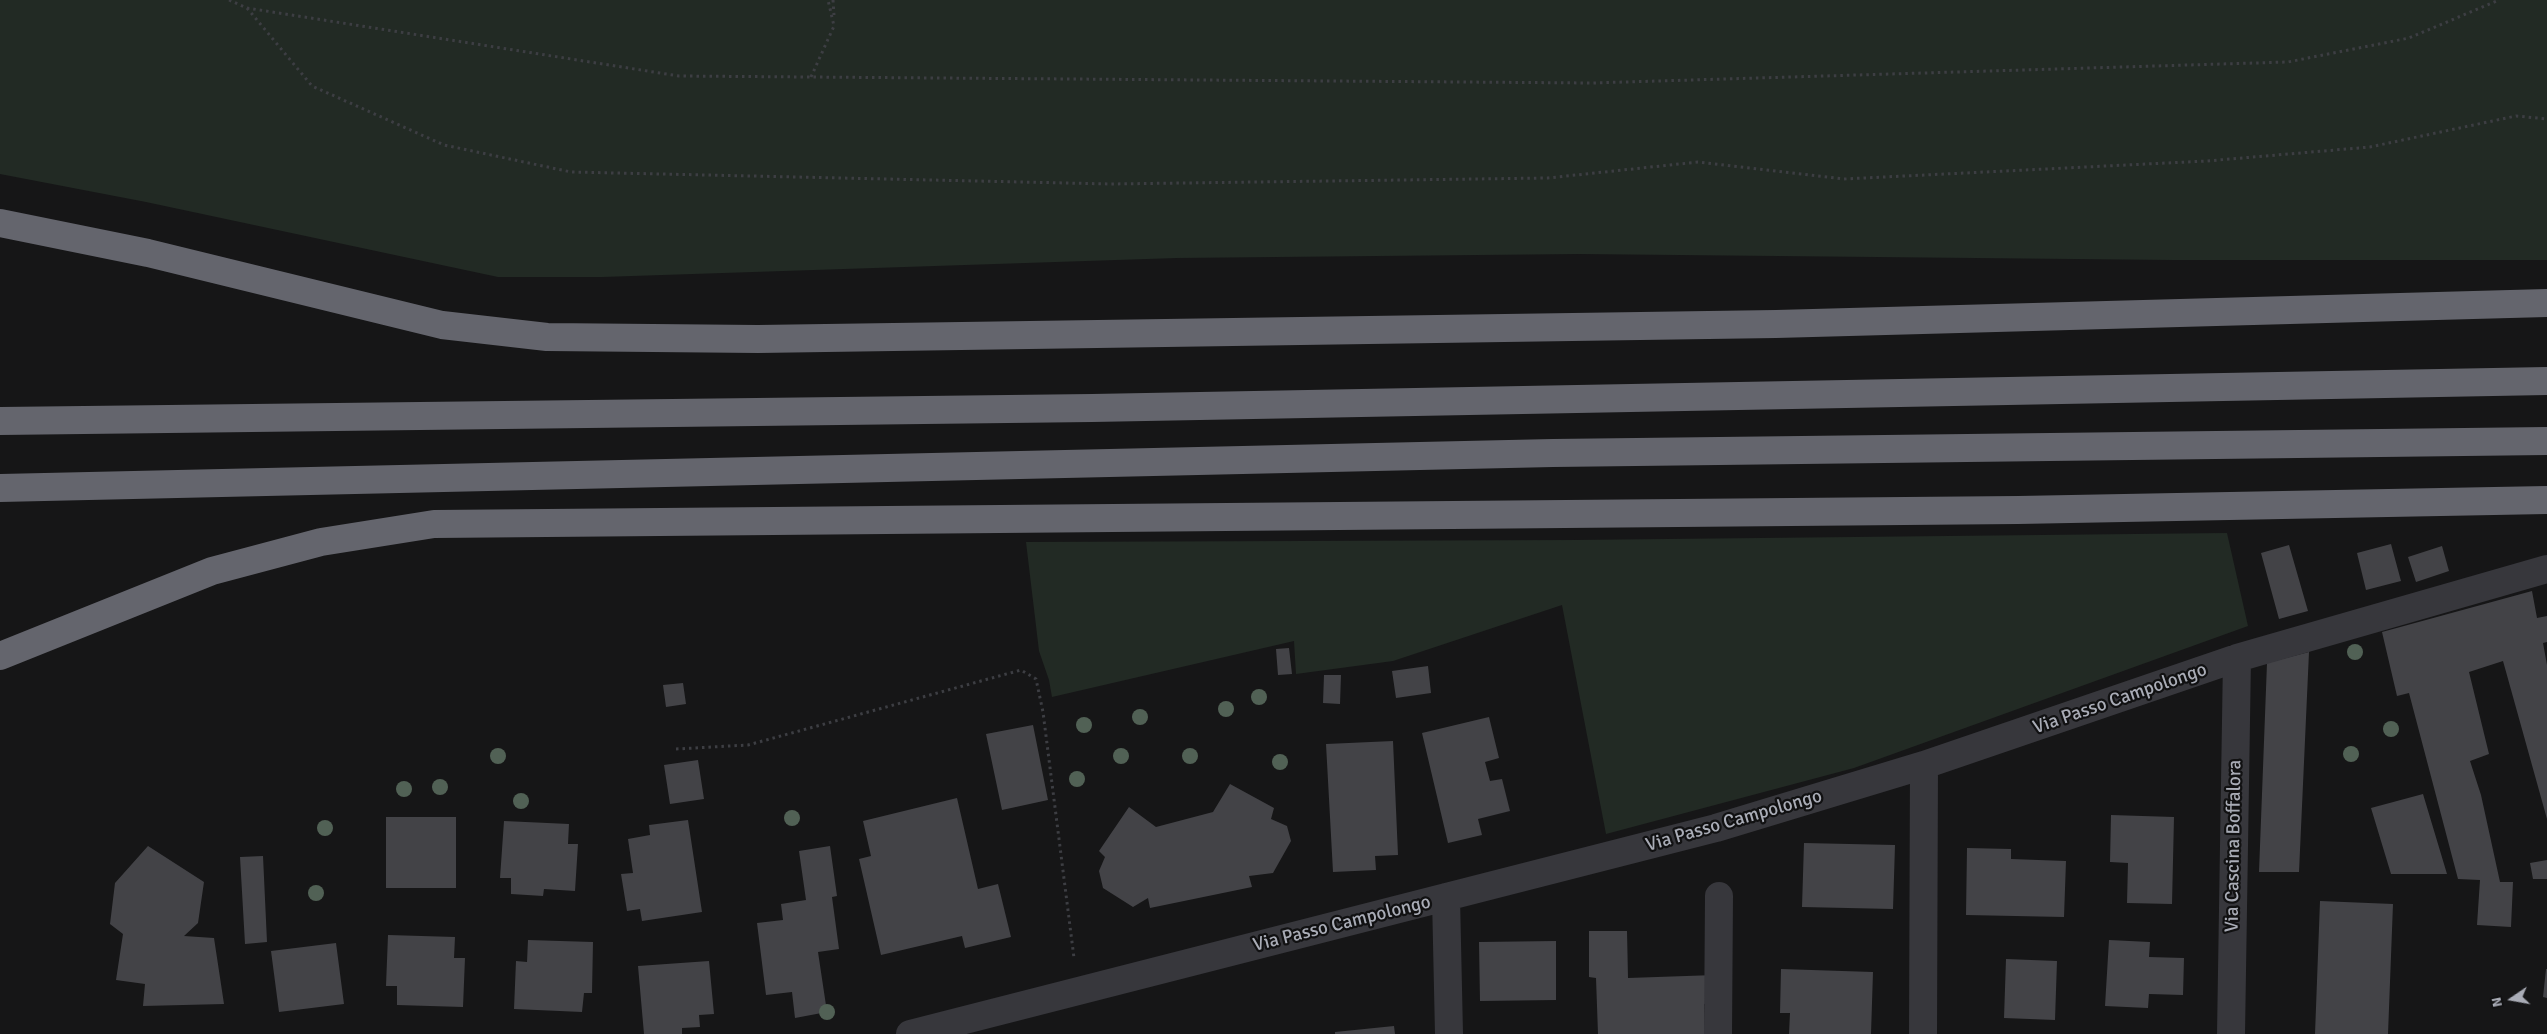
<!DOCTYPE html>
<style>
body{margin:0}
#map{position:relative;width:2547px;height:1034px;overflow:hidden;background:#161617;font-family:Signika,sans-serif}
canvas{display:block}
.north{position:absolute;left:2487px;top:974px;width:50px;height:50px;-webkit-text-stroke:4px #111112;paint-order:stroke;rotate:258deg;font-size:14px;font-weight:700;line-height:20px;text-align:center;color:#a9acb6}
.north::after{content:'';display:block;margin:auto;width:18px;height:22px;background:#a9acb6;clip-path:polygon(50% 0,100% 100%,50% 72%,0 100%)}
</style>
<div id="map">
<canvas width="2547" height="1034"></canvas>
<div class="north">N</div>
</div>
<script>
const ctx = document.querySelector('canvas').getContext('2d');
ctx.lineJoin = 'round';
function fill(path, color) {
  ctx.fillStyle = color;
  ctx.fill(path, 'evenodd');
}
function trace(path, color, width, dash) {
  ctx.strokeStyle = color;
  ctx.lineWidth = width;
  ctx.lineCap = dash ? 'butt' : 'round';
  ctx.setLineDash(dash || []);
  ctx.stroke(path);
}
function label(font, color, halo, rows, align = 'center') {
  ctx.font = font + ' Signika,sans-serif';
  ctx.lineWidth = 4.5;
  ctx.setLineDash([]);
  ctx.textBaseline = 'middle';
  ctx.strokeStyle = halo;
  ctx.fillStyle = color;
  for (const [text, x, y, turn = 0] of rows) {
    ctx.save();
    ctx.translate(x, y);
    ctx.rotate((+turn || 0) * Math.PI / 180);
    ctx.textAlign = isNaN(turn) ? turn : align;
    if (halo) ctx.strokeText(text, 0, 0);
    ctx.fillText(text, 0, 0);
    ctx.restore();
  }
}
const green = new Path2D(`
 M0,0H2547V260H2172L1579,254L1177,258L602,277H498L146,202L0,174Z
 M2227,533L2248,626L1854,768L1606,834L1562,605L1393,661L1296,674L1294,641L1052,697L1049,680L1039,651L1026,542L1573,540Z`);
const building = new Path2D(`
 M2391,544L2401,581L2366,590L2357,553Z
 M2289,545L2308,611L2279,619L2261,553Z
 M2442,546L2449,571L2416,582L2408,557Z
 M2532,591L2537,618L2547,616V642L2543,643L2547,665V819L2503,661L2469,672L2489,754L2470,761L2481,795L2500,882H2513L2511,927L2477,925L2480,880L2458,879L2409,693L2397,696L2382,632Z
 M1289,648L1292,674L1278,675L1276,649Z
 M2309,652L2299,872H2259L2267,663Z
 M1428,666L1431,693L1396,698L1392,671Z
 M1324,675H1341L1340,704L1323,703Z
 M683,683L686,704L666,707L663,685Z
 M1489,717L1499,758L1485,762L1490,781L1502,779L1510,811L1478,819L1482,835L1448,843L1422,733Z
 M1033,725L1048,800L1002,810L986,734Z
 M1393,741L1398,855L1375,856L1376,870L1333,872L1326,744Z
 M698,760L704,799L670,804L664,765Z
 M1230,784L1274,808L1271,819L1287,826L1291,841L1273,873L1249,876L1252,887L1150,908L1148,898L1133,907L1103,888L1099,871L1105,857L1099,851L1129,807L1156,827L1213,812Z
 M2423,794L2447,874H2391L2371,808Z
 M957,798L978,889L998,884L1011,937L965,948L962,936L881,955L859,859L871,856L863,821Z
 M2111,815L2174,817L2172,904L2127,903L2128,863L2110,862Z
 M386,817H456V888H386Z
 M688,820L702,912L642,921L640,909L627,911L621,874L633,873L628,839L650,835L649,825Z
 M504,821L569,824L568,844H578L575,891L544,889L543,896L511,894V878H500Z
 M1804,843L1895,845L1893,909L1802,907Z
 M148,846L204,882L198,923L184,936L214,938L224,1004L143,1006L145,984L116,980L123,934L110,924L115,883Z
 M830,846L837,896L832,897L839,949L818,952L827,1012L795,1018L792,992L766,995L757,923L783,920L781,904L806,900L799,851Z
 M1967,848L2011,849V859L2066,861L2064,917L1966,915Z
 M263,856L267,942L245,944L240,857Z
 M2547,860V879H2533L2530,863Z
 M2320,901L2393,904L2388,1034H2315Z
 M1589,931H1627L1628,978L1715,975L1716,1004H1704L1705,1034H1598L1596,978L1589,977Z
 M388,935L455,937L454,958H465L463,1007L397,1005V986H386Z
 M528,940L593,942L592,993H584L582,1012L514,1009L516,961L527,962Z
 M2109,940L2150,942L2149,957L2184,958L2183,995L2149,994L2148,1008L2105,1006Z
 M1556,941V1000L1480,1001L1479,942Z
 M336,943L344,1004L279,1012L271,951Z
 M2006,959L2057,961L2055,1020L2004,1018Z
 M709,961L714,1014L699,1015L700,1027L682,1028V1034H644L638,966Z
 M1781,969L1873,972L1871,1034H1789L1790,1013H1780Z
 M2546,969H2547V998L2543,997Z
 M1394,1026L1395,1034H1335V1032Z`);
const path = new Path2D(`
 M229,0L247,8L679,76L1592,83L2288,62L2409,38L2499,0
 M833,0L834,15
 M247,8L312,86L444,145L571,172L1111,184L1548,178L1698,162L1844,179L2207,161L2370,147L2516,116L2547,119
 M811,77L834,26L828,0
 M676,749L748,745L1021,670L1036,679L1043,712L1074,958`);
const minor = new Path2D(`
 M1446,897L1449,1034
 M910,1034L1716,828L1924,765L2237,658L2547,569
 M1718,1034L1719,896
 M1923,1034L1924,765
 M2231,1034L2237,658`);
const highway = new Path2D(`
 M0,223L148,253L442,325L547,337L758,339L1776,324L2547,303
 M0,421L1092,408L2547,381
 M0,488L1553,453L2547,441
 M0,656L212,571L321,542L434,524L2018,510L2547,500`);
const trees = [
 [2355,652],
 [1259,697],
 [1226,709],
 [1140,717],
 [1084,725],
 [2391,729],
 [2351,754],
 [498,756],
 [1121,756],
 [1190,756],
 [1280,762],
 [1077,779],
 [440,787],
 [404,789],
 [521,801],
 [792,818],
 [325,828],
 [316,893],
 [827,1012]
];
const streetNames = [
 ["Via Passo Campolongo",2120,699,-19],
 ["Via Passo Campolongo",1734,821,-16],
 ["Via Cascina Boffalora",2234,846,-89],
 ["Via Passo Campolongo",1342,924,-14]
];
fill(green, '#222a24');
fill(building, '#434347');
trace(path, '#3d3e43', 3, [2.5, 4]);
trace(minor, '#37373c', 28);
trace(highway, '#64656d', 28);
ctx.fillStyle = '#516155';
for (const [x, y] of trees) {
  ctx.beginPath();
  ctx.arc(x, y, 8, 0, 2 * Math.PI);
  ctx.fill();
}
label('19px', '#a9acb6', '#111112', streetNames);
</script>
